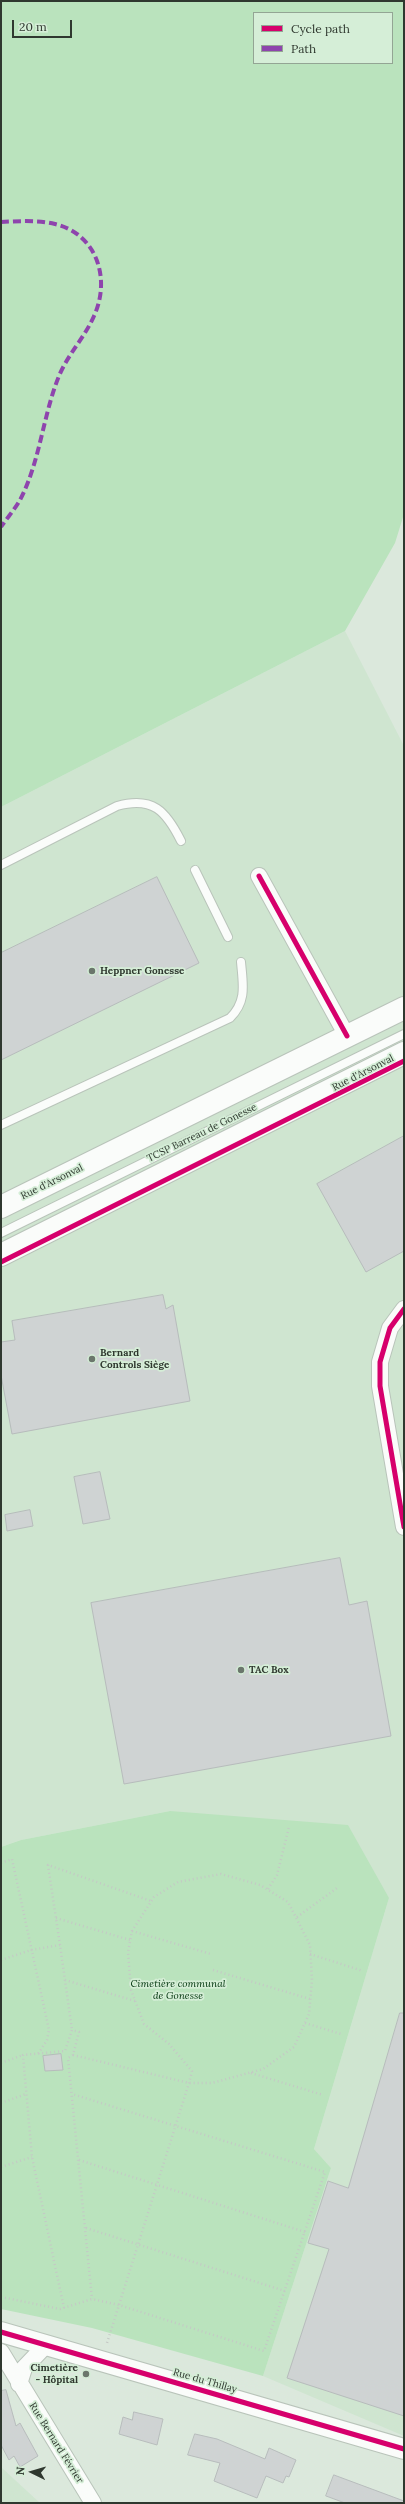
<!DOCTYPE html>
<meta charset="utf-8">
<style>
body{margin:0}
#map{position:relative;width:405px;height:2504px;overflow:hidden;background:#dbe8dc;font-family:Lora,serif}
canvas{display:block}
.frame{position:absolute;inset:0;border:2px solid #2f382f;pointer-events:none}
.legend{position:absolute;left:253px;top:12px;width:140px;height:52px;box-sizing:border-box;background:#d5eed7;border:1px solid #93a594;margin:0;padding:5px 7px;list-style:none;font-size:12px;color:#2f382f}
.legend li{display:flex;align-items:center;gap:8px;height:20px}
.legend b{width:20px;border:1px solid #93a594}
.north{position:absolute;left:12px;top:2452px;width:40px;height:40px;-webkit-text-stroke:3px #d5eed7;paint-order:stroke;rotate:275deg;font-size:11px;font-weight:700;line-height:16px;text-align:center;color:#2f382f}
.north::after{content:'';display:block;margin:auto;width:14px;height:18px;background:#2f382f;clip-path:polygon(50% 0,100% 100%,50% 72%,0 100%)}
.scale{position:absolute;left:12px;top:20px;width:60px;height:18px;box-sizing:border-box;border:2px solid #2f382f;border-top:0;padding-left:5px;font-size:12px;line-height:14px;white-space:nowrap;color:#2f382f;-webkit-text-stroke:3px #d5eed7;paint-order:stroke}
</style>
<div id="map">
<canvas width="405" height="2504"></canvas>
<div class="frame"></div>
<ul class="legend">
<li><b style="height:5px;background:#d6006c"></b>Cycle path</li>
<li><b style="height:5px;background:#8e44ad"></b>Path</li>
</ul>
<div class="north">N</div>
<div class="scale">20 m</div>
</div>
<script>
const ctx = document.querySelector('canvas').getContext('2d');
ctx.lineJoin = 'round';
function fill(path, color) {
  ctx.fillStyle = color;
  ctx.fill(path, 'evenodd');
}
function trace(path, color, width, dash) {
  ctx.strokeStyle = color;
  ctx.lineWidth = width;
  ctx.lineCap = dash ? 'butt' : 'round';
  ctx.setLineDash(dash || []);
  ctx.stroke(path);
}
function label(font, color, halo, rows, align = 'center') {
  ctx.font = font + ' Lora,serif';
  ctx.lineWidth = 3.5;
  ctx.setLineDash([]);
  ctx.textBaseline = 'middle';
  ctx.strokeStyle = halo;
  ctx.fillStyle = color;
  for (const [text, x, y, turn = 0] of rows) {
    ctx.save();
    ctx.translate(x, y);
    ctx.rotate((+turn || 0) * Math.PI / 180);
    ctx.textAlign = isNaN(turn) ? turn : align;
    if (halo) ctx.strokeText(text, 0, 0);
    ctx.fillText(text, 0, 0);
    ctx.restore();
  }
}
const built = new Path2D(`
 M345,631L404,746V2436L263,2376L331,2168L314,2149L389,1898L170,1811L21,1840L1,1847V807Z
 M1,2467L40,2503H1Z`);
const green = new Path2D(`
 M1,1H404V514L395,543L345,631L1,807ZM254,13H392V63H254Z
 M170,1811L348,1825L389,1898L314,2149L331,2168L263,2376L92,2328L1,2309V1847L21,1840Z`);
const building = new Path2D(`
 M157,877L199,963L1,1060V953Z
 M404,1136V1251L366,1272L317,1184Z
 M163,1295L166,1309L173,1305L190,1401L12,1434L1,1375V1342L15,1340L12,1321Z
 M100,1472L110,1519L83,1524L74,1477Z
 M30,1510L33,1526L7,1531L5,1515Z
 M340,1558L349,1605L367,1601L391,1736L124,1784L91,1603Z
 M400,2013H404V2416L287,2378L329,2249L308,2243L328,2181L348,2188Z
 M61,2054L63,2070L45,2071L43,2056Z
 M6,2390L16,2426L20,2423L38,2456L20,2467L14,2456L9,2460L1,2445V2391Z
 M134,2412L163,2419L157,2445L119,2434L123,2417L132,2420Z
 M195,2434L217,2439L265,2459L269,2448L296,2460L289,2477L286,2476L283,2483L266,2476L257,2498L214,2481L220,2463L188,2455Z
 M334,2475L404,2501V2503H345L326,2496Z`);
const path = new Path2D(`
 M1,1863L12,1859L49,2030L47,2040L38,2054
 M268,1889L277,1875L289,1827
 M297,1917L337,1888
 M56,1918L130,1940
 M132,1931L211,1954
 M60,1945L48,1865L151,1901
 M310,1954L363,1971
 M1,1960L31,1950L60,1945L72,2030
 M213,1970L310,1999
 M65,1980L135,2001
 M305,2023L341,2034
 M73,2055L189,2083H212L263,2069L294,2047L309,2014L312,1980L310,1945L288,1902L260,1885L221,1874L178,1882L154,1897L132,1931L128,1952L131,1990L144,2024L169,2044L192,2071L189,2083L107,2343
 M1,2063L23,2055
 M251,2073L323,2095
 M1,2103L26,2094
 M79,2160L305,2232
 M1,2167L32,2157
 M86,2228L285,2291
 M1,2297L60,2309L92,2299L119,2305L264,2351L325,2172L72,2094
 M64,2308L32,2157L23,2055L65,2051L72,2030L79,2032L73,2055L68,2058L92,2299`);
const service = new Path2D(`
 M1,865L117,806C153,796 166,811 181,841
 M195,870L228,937
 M1,1125L230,1018C247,1001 243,985 241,962
 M1,1233L404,1034`);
const minor = new Path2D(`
 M259,876L347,1036
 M404,1309L390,1328L380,1362V1386L404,1527
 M1,2352L93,2503
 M19,2384L24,2368L47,2344`);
const tertiary = new Path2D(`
 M1,2332L404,2449`);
const secondary = new Path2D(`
 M1,1207L404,1008
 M1,1255L404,1053`);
const quiet = new Path2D(`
 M1,222C18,221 39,220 55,224C97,234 111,279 94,316C85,337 68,354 59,376C43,415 40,462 20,500C15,509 7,518 1,527`);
const cycleway = new Path2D(`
 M259,876L347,1036
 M1,1262L404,1061
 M404,1309L390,1328L380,1362V1386L404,1527
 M1,2332L404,2449`);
const markers = [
 [92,971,4,"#6b766c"],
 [92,1359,4,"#6b766c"],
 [241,1670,4,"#6b766c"],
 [86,2374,4,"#6b766c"]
];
const poiNames = [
 ["Heppner Gonesse",100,971],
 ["Bernard",100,1353],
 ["Controls Siège",100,1365],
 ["TAC Box",249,1670],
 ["Cimetière",78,2368,"right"],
 ["- Hôpital",78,2380,"right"]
];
const streetNames = [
 ["Rue d'Arsonval",363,1073,-27],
 ["TCSP Barreau de Gonesse",202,1133,-26],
 ["Rue d'Arsonval",52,1182,-26],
 ["Rue du Thillay",205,2381,16],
 ["Rue Bernard Février",56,2443,58]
];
const parkNames = [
 ["Cimetière communal",178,1984],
 ["de Gonesse",178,1996]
];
fill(built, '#cfe5d0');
fill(green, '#bae3bd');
fill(building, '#cfd3d3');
trace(building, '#b7bcbc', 1);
trace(service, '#b9c4ba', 10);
trace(minor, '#b9c4ba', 18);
trace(tertiary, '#b9c4ba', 22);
trace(secondary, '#b9c4ba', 24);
trace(path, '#c4c9c5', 2.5, [1, 3]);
trace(service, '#fafcfa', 8);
trace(minor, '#fafcfa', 16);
trace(tertiary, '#fafcfa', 20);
trace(secondary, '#fafcfa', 22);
trace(quiet, '#8e44ad', 4, [8, 4]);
trace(cycleway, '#d6006c', 5);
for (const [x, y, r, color] of markers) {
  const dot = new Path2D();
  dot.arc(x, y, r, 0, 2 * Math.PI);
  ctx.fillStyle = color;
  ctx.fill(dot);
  trace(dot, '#d5eed7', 1.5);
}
label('bold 10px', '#2f382f', '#d5eed7', poiNames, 'left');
label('10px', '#2f382f', '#d5eed7', streetNames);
label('italic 10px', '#01350d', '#d5eed7', parkNames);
</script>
